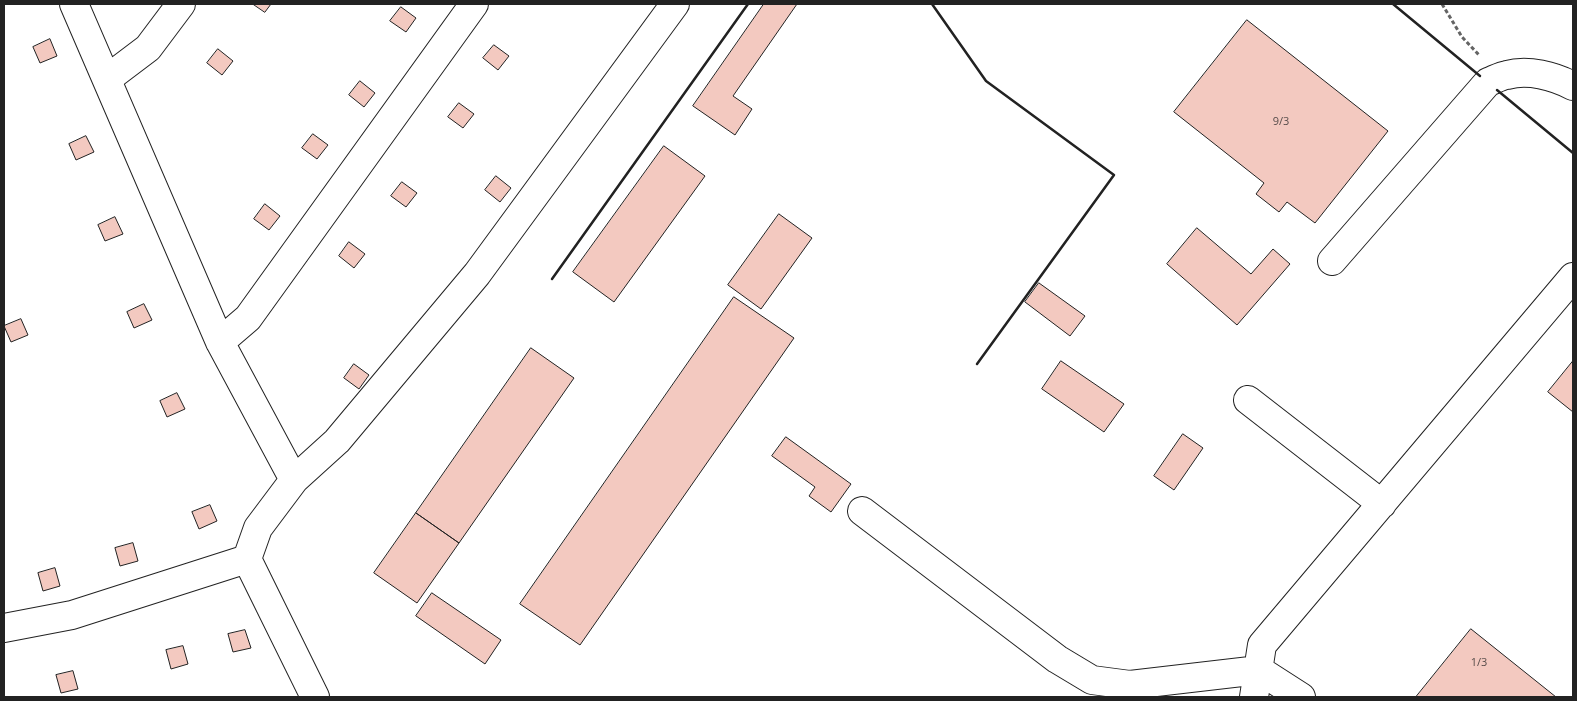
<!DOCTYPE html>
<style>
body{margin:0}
#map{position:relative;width:1577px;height:701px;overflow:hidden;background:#fff;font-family:"Open Sans",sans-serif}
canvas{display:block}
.frame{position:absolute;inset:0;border:5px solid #222;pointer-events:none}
</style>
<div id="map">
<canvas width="1577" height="701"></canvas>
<div class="frame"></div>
</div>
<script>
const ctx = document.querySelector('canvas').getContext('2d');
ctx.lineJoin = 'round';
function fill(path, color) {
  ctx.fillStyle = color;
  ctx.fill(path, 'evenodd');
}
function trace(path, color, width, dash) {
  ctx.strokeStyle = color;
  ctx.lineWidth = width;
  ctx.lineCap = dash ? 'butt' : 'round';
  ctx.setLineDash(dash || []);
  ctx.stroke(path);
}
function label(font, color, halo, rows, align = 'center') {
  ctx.font = font + ' "Open Sans",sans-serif';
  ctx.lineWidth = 4;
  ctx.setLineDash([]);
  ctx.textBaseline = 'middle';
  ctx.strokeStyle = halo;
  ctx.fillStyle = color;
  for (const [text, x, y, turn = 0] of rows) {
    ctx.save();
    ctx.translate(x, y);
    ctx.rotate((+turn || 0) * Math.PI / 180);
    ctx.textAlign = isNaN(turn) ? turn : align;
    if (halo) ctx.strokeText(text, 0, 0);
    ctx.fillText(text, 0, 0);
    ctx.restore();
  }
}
const building = new Path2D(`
 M253,4H271L265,12Z
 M764,4H797L733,96L752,109L735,135L693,106Z
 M401,7L416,18L406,32L390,21Z
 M1247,20L1388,131L1315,223L1287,202L1279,212L1256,194L1264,183L1174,112Z
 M50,39L57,56L40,63L33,47Z
 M494,45L509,56L498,70L483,58Z
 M218,49L233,61L222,75L207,63Z
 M360,81L375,93L364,107L349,95Z
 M459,103L474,114L463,128L448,117Z
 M313,134L328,145L317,159L302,148Z
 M86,136L94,152L76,160L69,144Z
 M664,146L705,176L614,302L573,272Z
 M496,176L511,188L500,202L485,190Z
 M402,182L417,193L406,207L391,196Z
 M265,204L280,216L269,230L254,219Z
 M779,214L812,238L761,309L728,285Z
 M115,217L123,234L105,241L98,225Z
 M1197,228L1251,274L1273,249L1290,264L1237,325L1167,264Z
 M349,242L365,254L354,268L339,256Z
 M1039,283L1085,316L1070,336L1025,302Z
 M734,297L794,338L580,645L520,604Z
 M144,304L152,320L134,328L127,312Z
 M21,319L28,335L11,342L4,326Z
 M531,348L574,378L459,543L416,513Z
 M1061,361L1124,404L1104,432L1042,389Z
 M1573,361V412L1548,392Z
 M354,364L369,375L359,389L344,378Z
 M177,393L185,409L167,417L160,401Z
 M1183,434L1203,448L1174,490L1154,476Z
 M786,437L851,484L831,512L809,496L815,487L772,456Z
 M210,505L217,521L199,529L192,512Z
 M416,513L459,543L417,603L374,573Z
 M133,543L138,561L120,566L115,548Z
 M55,568L60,586L43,591L38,573Z
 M432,593L501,640L485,664L416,616Z
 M1471,629L1556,697H1416Z
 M245,630L251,648L233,652L228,634Z
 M183,646L188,664L171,669L166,650Z
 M73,671L78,689L61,693L56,675Z`);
const path = new Path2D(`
 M1442,4L1462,37L1480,56`);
const minor = new Path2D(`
 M74,4L220,342L294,480
 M107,79L148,48L181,4
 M1332,261L1488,82C1494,80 1500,76 1507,75C1528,69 1554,76 1573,86
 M220,342L248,318L474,4
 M1248,400L1382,504
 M862,511L1057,659L1092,680L1130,685L1259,670L1301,697
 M4,628L72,615L247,559
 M315,697L247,559L258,528L294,480L337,441L477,274L675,4
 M1254,697L1262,645L1573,277`);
const wall = new Path2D(`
 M932,4L986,81L1114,175L977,364
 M1393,4L1480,76
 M1497,90L1573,153
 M552,279L748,4`);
const numberNames = [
 ["9/3",1281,122],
 ["1/3",1479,663]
];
fill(building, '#f3c9c0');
trace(building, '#222', 1);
trace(minor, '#222', 30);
trace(path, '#646464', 3, [4, 2.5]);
trace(minor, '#fff', 28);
trace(wall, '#222', 2.5);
label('11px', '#564c4a', null, numberNames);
</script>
